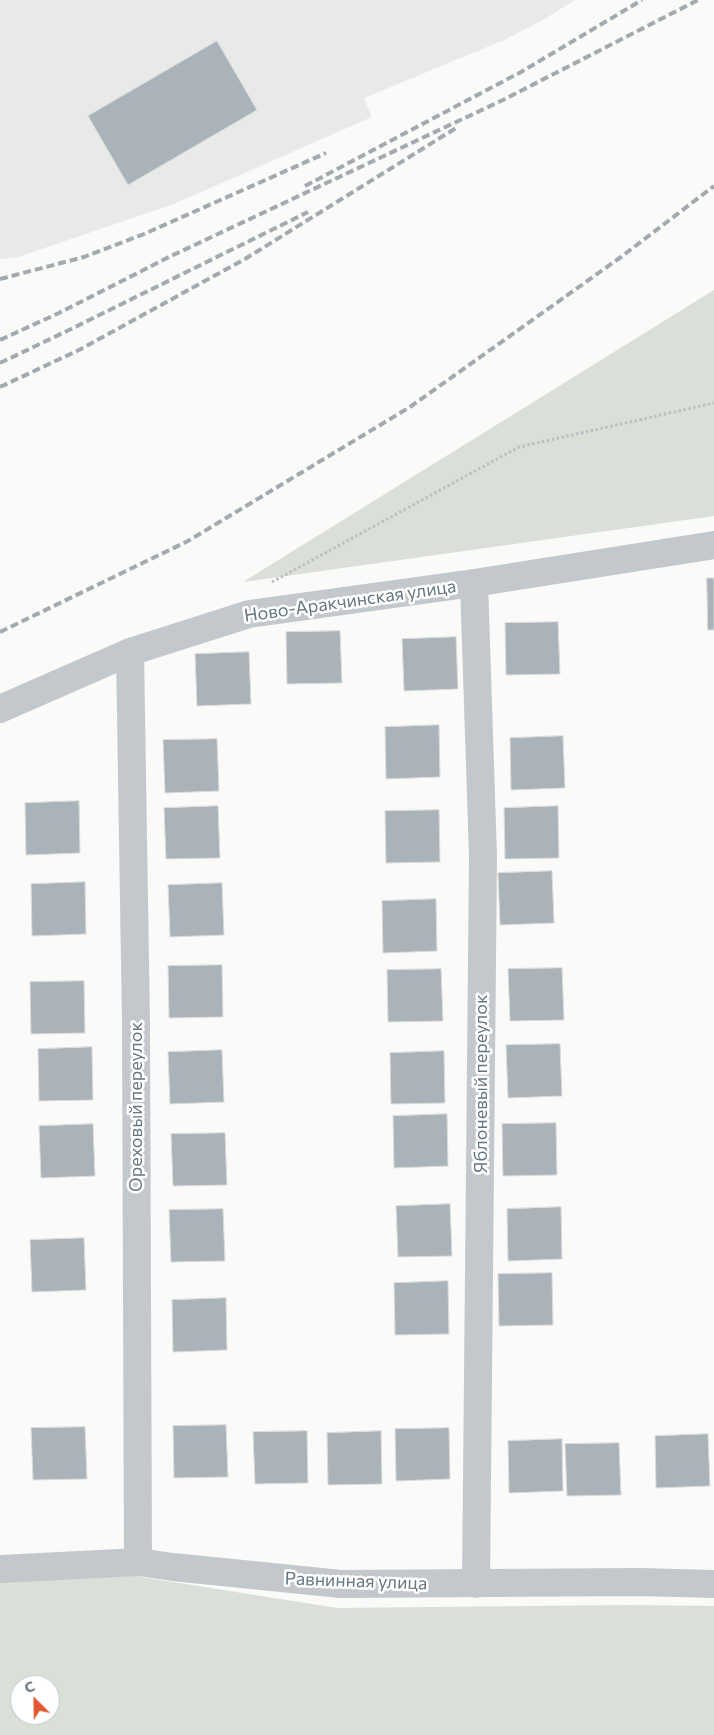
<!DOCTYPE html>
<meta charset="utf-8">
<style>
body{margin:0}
#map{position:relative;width:714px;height:1735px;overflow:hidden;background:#fafaf8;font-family:Commissioner,sans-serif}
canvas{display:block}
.north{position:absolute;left:10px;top:1675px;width:50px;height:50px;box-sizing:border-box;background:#fff;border:1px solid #c1c8cd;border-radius:50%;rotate:337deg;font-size:14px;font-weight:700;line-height:20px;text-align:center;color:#657683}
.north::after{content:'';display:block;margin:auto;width:18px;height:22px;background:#e4572e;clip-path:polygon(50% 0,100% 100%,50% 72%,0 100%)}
</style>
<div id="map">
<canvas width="714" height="1735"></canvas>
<div class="north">С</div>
</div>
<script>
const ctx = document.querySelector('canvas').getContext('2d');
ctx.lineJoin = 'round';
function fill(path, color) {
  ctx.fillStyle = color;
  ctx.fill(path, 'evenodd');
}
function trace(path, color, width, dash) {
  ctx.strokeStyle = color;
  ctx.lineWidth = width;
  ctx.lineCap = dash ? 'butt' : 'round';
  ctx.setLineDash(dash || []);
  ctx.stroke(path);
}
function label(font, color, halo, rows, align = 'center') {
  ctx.font = font + ' Commissioner,sans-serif';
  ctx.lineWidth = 5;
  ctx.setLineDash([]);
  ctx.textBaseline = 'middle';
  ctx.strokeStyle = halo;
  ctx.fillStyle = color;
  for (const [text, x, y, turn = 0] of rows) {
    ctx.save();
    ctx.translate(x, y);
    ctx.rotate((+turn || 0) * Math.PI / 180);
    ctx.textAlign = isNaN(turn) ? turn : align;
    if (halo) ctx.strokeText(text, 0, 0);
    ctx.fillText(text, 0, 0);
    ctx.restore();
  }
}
const built = new Path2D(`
 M0,0H575L543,20L504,40L364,98L372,117L174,204L18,257L0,259Z`);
const green = new Path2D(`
 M714,290V516L243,582Z
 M135,1576L337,1608L629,1605L714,1606V1735H0V1581ZM20,1685H50V1715H20Z`);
const building = new Path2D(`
 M217,41L257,110L128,185L88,116Z
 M707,578H714V630H708Z
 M558,622L560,674L506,675L505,623Z
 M340,631L342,683L287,684L286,632Z
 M456,637L458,689L404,691L402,639Z
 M249,652L251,704L197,706L195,654Z
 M439,725L440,777L386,779L385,727Z
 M563,736L565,788L511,790L510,738Z
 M217,739L219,791L165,793L163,740Z
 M79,801L80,853L26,855L25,803Z
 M218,806L220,858L166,859L164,808Z
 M558,806L559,858L505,859L504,808Z
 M439,810L440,862L386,863L385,811Z
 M552,871L554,923L500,925L498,873Z
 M85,882L86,934L32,936L31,884Z
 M222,883L224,935L170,937L168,885Z
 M436,899L437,951L383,953L382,901Z
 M222,965L223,1017L169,1018L168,966Z
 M562,968L564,1020L510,1021L508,969Z
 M441,969L443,1021L388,1022L387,970Z
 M84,981L85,1033L31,1034L30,982Z
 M560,1044L562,1096L508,1098L506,1045Z
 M92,1047L93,1100L39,1101L38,1049Z
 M222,1050L224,1102L170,1104L168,1052Z
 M444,1051L445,1103L391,1104L390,1053Z
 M447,1114L448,1166L394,1168L393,1116Z
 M556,1123L557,1175L503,1176L502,1124Z
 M93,1124L95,1176L41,1178L39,1126Z
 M225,1133L227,1185L173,1186L171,1134Z
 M450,1204L452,1256L398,1257L396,1206Z
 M561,1207L562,1259L508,1261L507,1209Z
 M223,1209L225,1261L171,1262L169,1210Z
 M84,1238L86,1290L32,1292L30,1240Z
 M552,1273L553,1325L499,1326L498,1274Z
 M448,1281L449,1334L395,1335L394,1283Z
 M226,1298L227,1350L173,1352L172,1300Z
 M226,1425L228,1477L174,1478L173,1426Z
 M85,1427L87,1479L33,1480L31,1428Z
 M449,1428L450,1479L396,1481L395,1429Z
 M307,1431L308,1483L255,1484L253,1432Z
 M381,1431L382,1484L328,1485L327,1433Z
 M708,1434L710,1486L656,1488L655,1436Z
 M562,1439L563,1491L509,1493L508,1441Z
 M619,1443L621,1495L567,1496L565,1444Z`);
const path = new Path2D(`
 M272,582L519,447L714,403`);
const minor = new Path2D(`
 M474,583L483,856L476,1584
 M130,652L136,1024L138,1562
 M0,709L130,652L249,614L474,583L714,545
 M0,1569L138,1562L173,1567L341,1584L640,1582L714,1584`);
const rail = new Path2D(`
 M305,186L521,72L642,0
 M0,279L84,257L144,234L326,153
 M0,340L59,313L169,257L503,100L698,0
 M0,363L69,330L308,212
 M0,387L79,350L245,259L456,128
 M0,632L188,541L410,407L621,257L714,186`);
const streetNames = [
 ["Ново-Аракчинская улица",350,601,-8],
 ["Яблоневый переулок",481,1084,-90],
 ["Ореховый переулок",136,1107,-90],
 ["Равнинная улица",356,1581,2]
];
fill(built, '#e8e9e9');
fill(green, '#dadfd7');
fill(building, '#aab3b9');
trace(building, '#dcdcda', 1);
trace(path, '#bbbfc2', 3, [2.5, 2.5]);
trace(minor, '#c3c8cc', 28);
trace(rail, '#a2aab0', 4, [8, 4]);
label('18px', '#657683', '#fff', streetNames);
</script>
